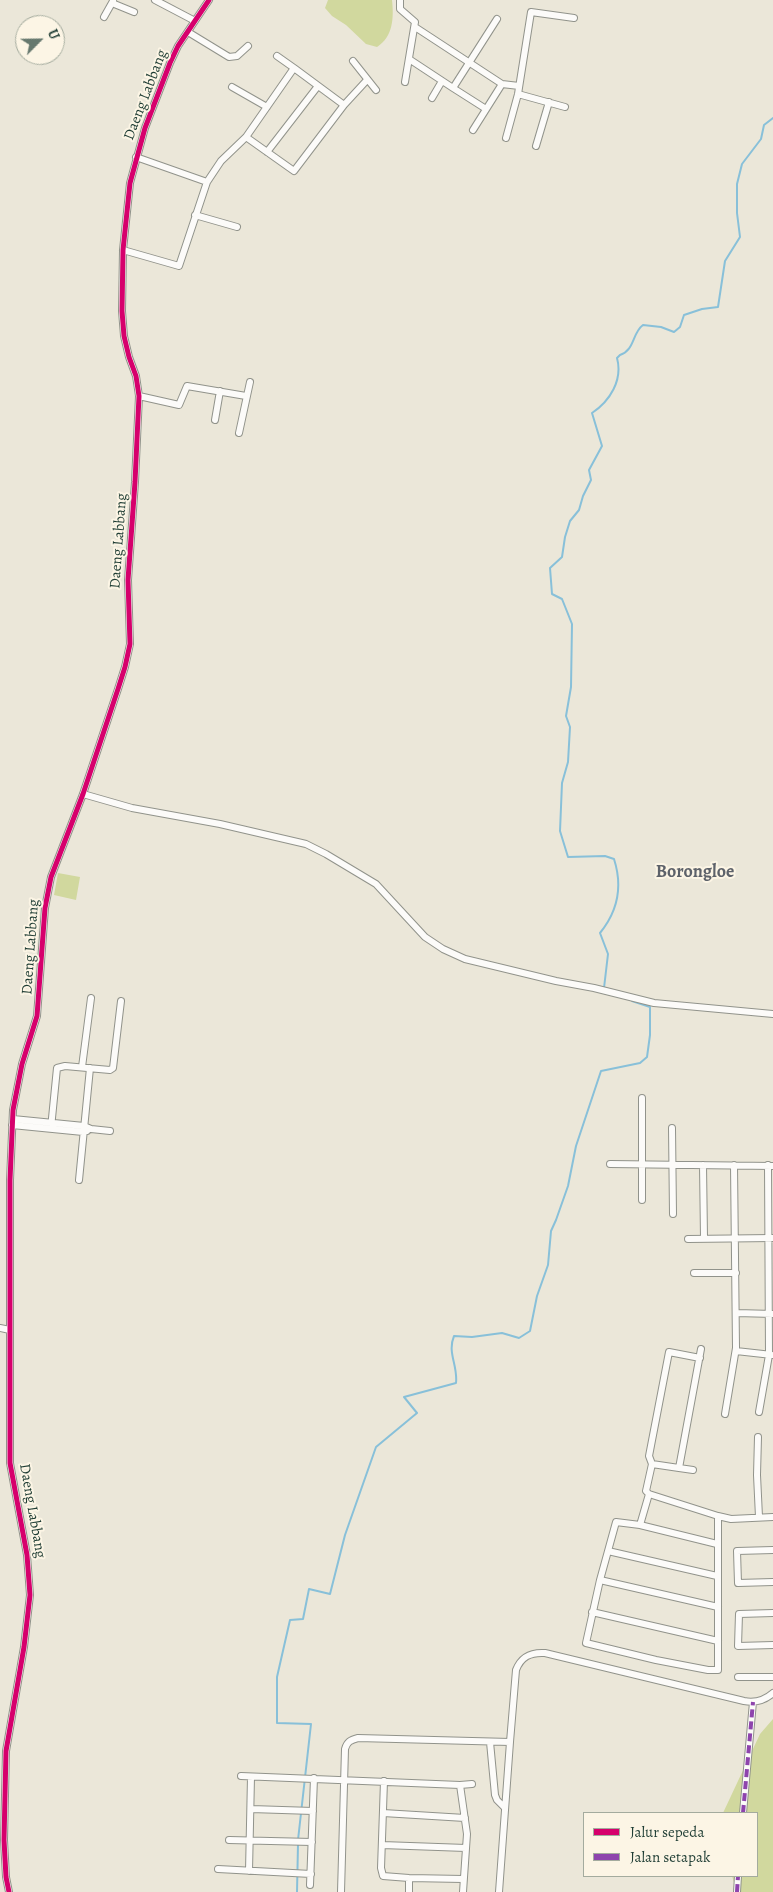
<!DOCTYPE html>
<style>
body{margin:0}
#map{position:relative;width:773px;height:1892px;overflow:hidden;background:#ebe7d9;font-family:Alegreya,serif}
canvas{display:block}
.legend{position:absolute;left:583px;top:1812px;width:175px;height:65px;box-sizing:border-box;background:#fcf5e5;border:1px solid #a4ab9e;margin:0;padding:6px 9px;list-style:none;font-size:15px;color:#1f3d34}
.legend li{display:flex;align-items:center;gap:10px;height:25px}
.legend b{width:25px;border:1px solid #a4ab9e}
.north{position:absolute;left:15px;top:15px;width:50px;height:50px;box-sizing:border-box;background:#fcf5e5;border:1px solid #a4ab9e;border-radius:50%;rotate:67deg;font-size:14px;font-weight:700;line-height:20px;text-align:center;color:#1f3d34}
.north::after{content:'';display:block;margin:auto;width:18px;height:22px;background:#66786e;clip-path:polygon(50% 0,100% 100%,50% 72%,0 100%)}
</style>
<div id="map">
<canvas width="773" height="1892"></canvas>
<ul class="legend">
<li><b style="height:6px;background:#d6006c"></b>Jalur sepeda</li>
<li><b style="height:6px;background:#8e44ad"></b>Jalan setapak</li>
</ul>
<div class="north">U</div>
</div>
<script>
const ctx = document.querySelector('canvas').getContext('2d');
ctx.lineJoin = 'round';
function fill(path, color) {
  ctx.fillStyle = color;
  ctx.fill(path, 'evenodd');
}
function trace(path, color, width, dash) {
  ctx.strokeStyle = color;
  ctx.lineWidth = width;
  ctx.lineCap = dash ? 'butt' : 'round';
  ctx.setLineDash(dash || []);
  ctx.stroke(path);
}
function label(font, color, halo, rows, align = 'center') {
  ctx.font = font + ' Alegreya,serif';
  ctx.lineWidth = 4;
  ctx.setLineDash([]);
  ctx.textBaseline = 'middle';
  ctx.strokeStyle = halo;
  ctx.fillStyle = color;
  for (const [text, x, y, turn = 0] of rows) {
    ctx.save();
    ctx.translate(x, y);
    ctx.rotate((+turn || 0) * Math.PI / 180);
    ctx.textAlign = isNaN(turn) ? turn : align;
    if (halo) ctx.strokeText(text, 0, 0);
    ctx.fillText(text, 0, 0);
    ctx.restore();
  }
}
const green = new Path2D(`
 M328,0H392C394,18 393,37 377,47L366,44L346,25L332,16L325,8Z
 M58,873L80,877L76,900L54,895Z
 M773,1719V1892H737L732,1876H757V1813H723L760,1734Z`);
const stream = new Path2D(`
 M604,988L608,954L600,933C618,911 623,887 614,859L605,856L568,857L560,831L562,783L568,762L570,727L566,716L571,687L572,624L562,599L552,594L550,568L562,557L565,537L570,521L579,510L583,496L591,480L589,470L602,446L592,413C610,401 623,380 617,358L620,355C635,350 632,333 643,325L661,327L674,332L680,327L684,315L702,309L718,307L725,261L740,237L737,213V184L742,164L761,139L764,125L773,118
 M298,1840L311,1724L277,1723V1677L290,1620L303,1619L309,1589L330,1594L345,1535L376,1447L417,1413L404,1397L456,1383C458,1365 447,1353 454,1336L472,1337L502,1333L519,1338L530,1331L537,1296L548,1265L551,1231L556,1220L568,1186L576,1146L601,1071L640,1063L647,1057L650,1035V1007L632,1001
 M297,1892L298,1844`);
const street = new Path2D(`
 M155,0L195,21
 M400,0V9L415,22L405,82
 M112,3L134,12
 M104,17L113,1
 M415,27L502,84L519,86
 M188,32L229,57L237,56L248,46
 M277,56L294,68
 M409,59L453,88L497,19
 M353,61L376,90
 M232,87L267,107
 M453,88L486,109
 M518,94L565,107
 M432,98L442,81
 M473,130L502,84
 M246,137L294,171L344,105
 M506,138L518,94L531,12L574,18
 M536,146L549,102
 M267,152L318,86
 M136,157L207,182
 M195,215L237,227
 M123,250L179,266L207,182L221,161L246,137L294,68L344,105L367,80
 M139,396L179,405L187,386L246,396
 M215,420L220,391
 M239,433L250,382
 M83,794L132,808L220,824L306,844L326,854L376,884L425,937L443,949L465,959L556,981L594,988L654,1003L773,1014
 M82,1067L91,998
 M642,1098V1200
 M13,1119L84,1126L91,1129L110,1131
 M12,1125L83,1132L87,1131
 M51,1128L57,1068L65,1066L110,1070L113,1068L121,1001
 M672,1128L673,1214
 M610,1164L773,1166
 M703,1165L704,1238
 M79,1180L90,1068
 M688,1239L773,1238
 M694,1273H736
 M737,1313L773,1314
 M0,1328L10,1330
 M736,1351L772,1355
 M759,1412L769,1355L768,1165
 M725,1414L736,1348L734,1165
 M758,1437L757,1475L759,1517
 M652,1464L649,1456L669,1352L700,1358
 M679,1468L693,1470
 M649,1494L646,1491L652,1464L679,1468L701,1349
 M640,1525L649,1494L718,1516L731,1519L773,1517
 M717,1544L640,1525L616,1522L600,1580L586,1643L656,1660L708,1670H718V1516
 M773,1550L737,1551L738,1583L773,1582
 M608,1551L717,1576
 M600,1580L718,1607
 M592,1612L718,1641
 M773,1613L739,1614L738,1646L773,1645
 M738,1677H773
 M490,1742L495,1795L497,1800L505,1808
 M241,1776L460,1785L467,1834L463,1892
 M384,1781L381,1868L383,1876L409,1878L463,1879
 M460,1785L472,1784
 M251,1809L313,1811
 M383,1813L465,1818
 M743,1813L753,1702
 M229,1840L312,1842
 M382,1845L466,1848
 M218,1869L311,1874
 M249,1871L251,1777
 M310,1885L314,1778
 M9,1892L6,1877L4,1840L6,1751L24,1647L30,1595L27,1555L10,1463V1180L13,1110L22,1064L37,1016L45,908L51,877L83,794L118,689L125,667L130,644L128,580L135,482L139,396L136,376L129,357L124,336L122,311L123,250L130,183L145,128L170,63L178,46L209,0
 M341,1892L345,1749C347,1742 350,1740 358,1738L510,1742L516,1670C521,1657 530,1652 545,1653L744,1701C755,1703 764,1701 773,1693
 M409,1892V1878
 M499,1892L510,1742
 M737,1892L738,1876`);
const quiet = new Path2D(`
 M743,1813L753,1702
 M737,1892L738,1876`);
const cycleway = new Path2D(`
 M9,1892L6,1877L4,1840L6,1751L24,1647L30,1595L27,1555L10,1463V1180L13,1110L22,1064L37,1016L45,908L51,877L83,794L118,689L125,667L130,644L128,580L135,482L139,396L136,376L129,357L124,336L122,311L123,250L130,183L145,128L170,63L178,46L209,0`);
const streetNames = [
 ["Daeng Labbang",146,95,-69],
 ["Daeng Labbang",119,541,-86],
 ["Daeng Labbang",31,947,-86],
 ["Daeng Labbang",32,1511,80]
];
const quarterNames = [
 ["Borongloe",695,873]
];
fill(green, '#d1d89e');
trace(stream, '#88c0d9', 2);
trace(street, '#91938b', 8);
trace(street, '#fcfbf9', 6);
trace(quiet, '#8e44ad', 4, [8, 4]);
trace(cycleway, '#d6006c', 5);
label('15px', '#1f3d34', '#fcf5e5', streetNames);
label('bold 18px', '#5d626a', '#fcf5e5', quarterNames);
</script>
